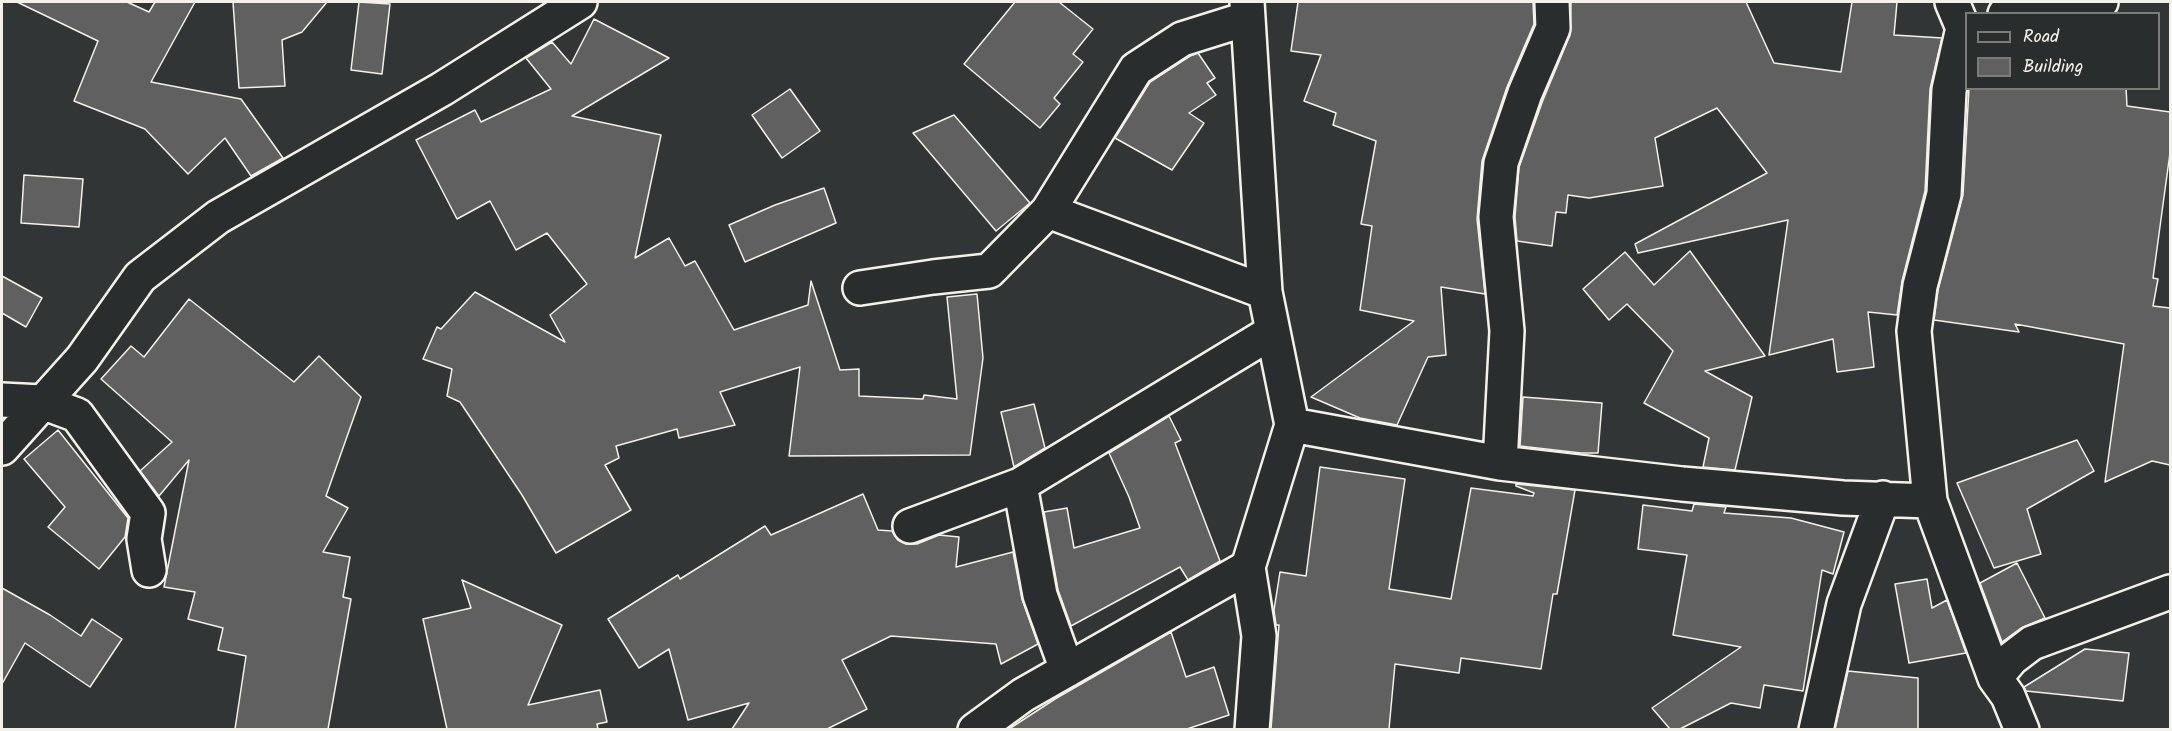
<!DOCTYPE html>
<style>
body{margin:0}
#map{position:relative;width:2172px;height:731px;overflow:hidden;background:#323535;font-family:Kalam,sans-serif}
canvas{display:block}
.frame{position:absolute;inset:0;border:3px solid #f4f1e8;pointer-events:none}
.legend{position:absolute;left:1965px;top:12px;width:195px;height:78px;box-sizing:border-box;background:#2a2d2e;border:2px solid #7b7b78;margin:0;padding:8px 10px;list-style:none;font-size:18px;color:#f4f1e8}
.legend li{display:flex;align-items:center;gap:12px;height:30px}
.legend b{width:30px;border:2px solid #7b7b78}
</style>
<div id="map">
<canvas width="2172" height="731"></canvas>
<div class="frame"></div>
<ul class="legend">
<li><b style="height:8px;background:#2a2d2e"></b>Road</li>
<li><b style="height:16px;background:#5f605f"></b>Building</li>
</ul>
</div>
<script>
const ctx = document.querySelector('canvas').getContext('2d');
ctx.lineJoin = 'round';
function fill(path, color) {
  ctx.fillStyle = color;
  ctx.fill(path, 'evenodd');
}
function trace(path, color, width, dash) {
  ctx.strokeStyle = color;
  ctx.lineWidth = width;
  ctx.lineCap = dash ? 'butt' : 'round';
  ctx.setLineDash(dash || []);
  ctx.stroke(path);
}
const building = new Path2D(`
 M17,2H127L149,12L155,2H195L151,82L241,99L283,158L251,176L225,138L188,174L145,129L74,101L98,41Z
 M233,2H327L302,32L282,40L285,86L239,88Z
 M359,2L390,4L382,74L351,70Z
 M1015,2H1059L1093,29L1073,54L1083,62L1054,98L1060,104L1040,128L964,64Z
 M1298,2H1533L1534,24L1507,87L1482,161L1477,219L1485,294L1441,287L1446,355L1428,357L1397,425L1360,418L1311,397L1414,321L1360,310L1372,226L1361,224L1376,141L1333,125L1336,113L1304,101L1321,55L1291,51Z
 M1571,2H1746L1774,63L1841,72L1852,2H1897L1894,35L1942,38L1930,89L1925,191L1902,281L1897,315L1868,312L1874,367L1837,372L1833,339L1769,355L1788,220L1638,253L1635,244L1767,173L1717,108L1655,138L1663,186L1589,198L1568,195L1566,213L1556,212L1552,246L1517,241L1515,217L1519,167L1543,100L1570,35Z
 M594,19L669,58L572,116L661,135L635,258L669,238L685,266L695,261L734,330L808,305L811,281L840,370L859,369V396L923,399L924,395L957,399L947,297L977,294L983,358L970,455L789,456L800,367L720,392L735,425L679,438L677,429L616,446L619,458L605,465L631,510L556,553L522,495L460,402L447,396L452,369L423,359L437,327L441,329L475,292L565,342L550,315L587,284L547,233L516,250L490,201L457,219L416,140L475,110L481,122L551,89L526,58L552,42L571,64Z
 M1198,53L1215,78L1207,83L1216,95L1189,113L1204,123L1172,170L1115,138L1150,82L1190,56Z
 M1969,88H2126L2127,106L2170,112V153L2153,278L2158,279L2153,306L2170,308V465L2152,461L2105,482L2124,344L2015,324L2019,332L1934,320L1938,290L1963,195Z
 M790,89L820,131L782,158L752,115Z
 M954,115L1030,203L996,231L913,133Z
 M24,175L83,179L79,227L21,223Z
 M824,188L836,223L745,262L729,225L775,205Z
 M1690,251L1765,356L1705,371L1752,397L1735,470L1703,467L1709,438L1644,403L1673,351L1627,304L1609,320L1583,289L1625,252L1654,285Z
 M2,276L42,298L26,327L2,313Z
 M189,299L294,382L319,356L361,397L326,496L348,508L323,552L350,557L343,597L351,599L328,729H235L246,656L218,650L223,628L188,619L195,592L164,587L189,460L159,496L140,471L172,442L101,379L131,346L144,357Z
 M1523,397L1602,403L1598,453H1581L1520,446Z
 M1034,404L1045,448L1014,467L1001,412Z
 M1169,416L1181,440L1175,443L1220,561L1188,580L1180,567L1071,626L1058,590L1044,512L1067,508L1074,548L1140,528L1129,497L1109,453Z
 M58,430L128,518L125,537L99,569L48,527L65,507L24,459Z
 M2077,440L2094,471L2027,509L2041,554L1994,568L1957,483Z
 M1320,467L1405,479L1389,589L1451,599L1471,488L1533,496L1534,493L1516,486V484L1575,490L1557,594H1553L1541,669L1461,658L1459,673L1395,664L1389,729H1271L1279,625H1276L1274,610L1280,572L1306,576Z
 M863,494L878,530L892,531L898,540L906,544H917L939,535L959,537L956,567L1013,552L1022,599L1038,644L1001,664L996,644L891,636L842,660L867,709L827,729H732L749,703L688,720L669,649L639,668L608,619L678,575L680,579L765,526L771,535Z
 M1694,504L1726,507L1724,513L1791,518L1844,532L1833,574L1822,570L1803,691L1764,685L1760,708L1731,703L1680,729H1670L1652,708L1741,647L1673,635L1687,555L1638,549L1643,505L1692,511Z
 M2017,563L2045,618L2021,628L2002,642L1980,583Z
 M1927,579L1932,608L1947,600L1966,653L1909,663L1895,584Z
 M462,580L562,625L528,705L600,690L607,722L597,724L598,729H447L423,619L471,608Z
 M2,588L50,615L81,636L92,619L122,639L90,687L25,643L2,684Z
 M1171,632L1186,677L1214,667L1229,715L1187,729H1009L1055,699Z
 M2085,649L2129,653L2123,701L2026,691L2024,687Z
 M1848,671L1918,678V729H1835Z`);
const minor = new Path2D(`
 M1247,2L1265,292L1292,425L1248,567L1259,636L1252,730
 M1952,2L1963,28L1949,90L1944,194L1920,286L1914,331L1930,501L1995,678L2008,696L2022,730
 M2005,14L2021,8L2101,2
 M1048,211L1265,292
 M860,288L933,277L989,271L1048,211L1136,69L1182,39L1246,19
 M2,400L42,402L77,415L148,513L144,539L149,570
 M1292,425L1500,463L1682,484L1843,498L1930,501
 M2,448L82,359L140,277L218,217L442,89L580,2
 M1500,463L1507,331L1496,217L1501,163L1525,93L1553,28L1552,2
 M1020,485L1040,595L1067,670
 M910,526L1020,485L1272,332
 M1995,678L2011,659L2032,643L2170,592
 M975,730L1023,695L1248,567
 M1816,730L1844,604L1883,498`);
fill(building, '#5f605f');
trace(building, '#f4f1e8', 1.5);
trace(minor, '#f4f1e8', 38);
trace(minor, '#2a2d2e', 33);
</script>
